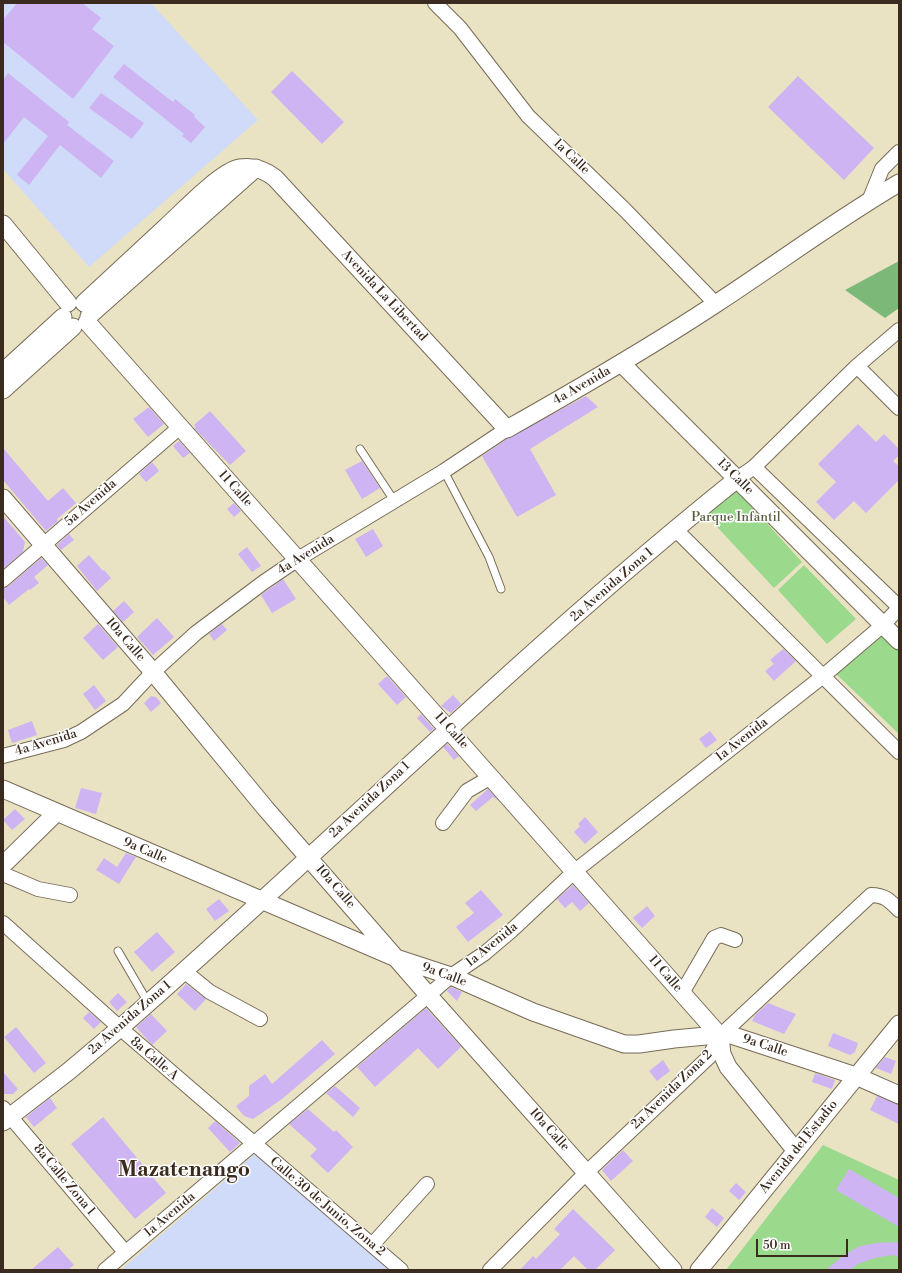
<!DOCTYPE html>
<style>
body{margin:0}
#map{position:relative;width:902px;height:1273px;overflow:hidden;background:#e9e3c3;font-family:"Libre Bodoni",serif}
canvas{display:block}
.frame{position:absolute;inset:0;border:4px solid #3b2a1e;pointer-events:none}
.scale{position:absolute;left:756px;top:1239px;width:92px;height:18px;box-sizing:border-box;border:2px solid #3b2a1e;border-top:0;padding-left:5px;font-size:12px;line-height:14px;white-space:nowrap;color:#3b2a1e;-webkit-text-stroke:3px #fff;paint-order:stroke}
</style>
<div id="map">
<canvas width="902" height="1273"></canvas>
<div class="frame"></div>
<div class="scale">50 m</div>
</div>
<script>
const ctx = document.querySelector('canvas').getContext('2d');
ctx.lineJoin = 'round';
function fill(path, color) {
  ctx.fillStyle = color;
  ctx.fill(path, 'evenodd');
}
function trace(path, color, width, dash) {
  ctx.strokeStyle = color;
  ctx.lineWidth = width;
  ctx.lineCap = dash ? 'butt' : 'round';
  ctx.setLineDash(dash || []);
  ctx.stroke(path);
}
function label(font, color, halo, rows, align = 'center') {
  ctx.font = font + ' "Libre Bodoni",serif';
  ctx.lineWidth = 3;
  ctx.setLineDash([]);
  ctx.textBaseline = 'middle';
  ctx.strokeStyle = halo;
  ctx.fillStyle = color;
  for (const [text, x, y, turn = 0] of rows) {
    ctx.save();
    ctx.translate(x, y);
    ctx.rotate((+turn || 0) * Math.PI / 180);
    ctx.textAlign = isNaN(turn) ? turn : align;
    if (halo) ctx.strokeText(text, 0, 0);
    ctx.fillText(text, 0, 0);
    ctx.restore();
  }
}
const built = new Path2D(`
 M3,3H151L258,120L89,267L3,169Z
 M257,1152L391,1270H121Z`);
const green = new Path2D(`
 M734,487L802,562L774,588L705,514Z
 M804,565L856,619L827,644L778,590Z
 M881,619L899,636V734L832,670Z
 M823,1145L899,1180V1270H726Z`);
const forest = new Path2D(`
 M899,261V308L885,318L845,290Z`);
const building = new Path2D(`
 M17,3H82L101,18L92,29L114,46L73,99L3,42V20Z
 M124,64L173,102L175,99L195,115L194,117L205,127L191,143L182,136L184,134L113,77Z
 M292,71L344,122L322,144L271,92Z
 M8,73L69,122L67,125L114,161L101,178L60,145L29,185L17,175L48,136L24,117L3,144V80Z
 M798,76L874,148L844,180L768,107Z
 M101,93L144,123L132,139L89,108Z
 M586,396L598,407L530,449L556,495L517,517L482,456L507,439Z
 M149,407L164,424L148,437L133,419Z
 M210,411L246,451L230,465L194,428L196,427L194,425Z
 M858,424L876,442L884,434L899,449V455L893,461L899,466V480L866,513L854,501L834,520L816,502L836,482L818,464Z
 M179,441L190,453L183,458L173,446Z
 M3,448L48,501L63,488L76,503L57,519L58,521L46,531L3,480Z
 M362,461L380,488L362,499L345,470Z
 M152,462L159,471L146,482L139,474Z
 M234,503L241,511L234,517L227,509Z
 M3,516L25,542L23,552L3,569Z
 M373,529L383,546L366,557L355,539Z
 M69,534L74,540L61,550L57,545Z
 M247,547L261,566L252,572L238,554Z
 M89,555L103,571L104,570L111,578L97,591L77,566Z
 M41,558L48,565L34,577L39,583L30,590L29,589L9,605L3,597V588L9,586Z
 M283,579L296,599L272,613L261,595Z
 M124,601L134,612L123,622L113,611Z
 M157,618L174,637L153,655L137,637Z
 M98,624L118,647L103,660L83,638Z
 M222,624L227,630L214,641L209,634Z
 M783,649L796,661L774,681L765,671L774,664L770,660Z
 M387,676L406,697L397,705L378,684Z
 M94,685L106,701L95,710L83,694Z
 M453,695L461,704L451,713L441,706Z
 M151,696L156,697L161,703L151,712L144,703Z
 M421,714L434,729L430,732L417,718Z
 M32,721L37,735L12,743L8,730Z
 M710,731L717,740L706,748L699,739Z
 M447,744L459,756L454,760L443,747Z
 M81,788L102,793L96,814L75,808Z
 M488,789L499,801L493,797L476,811L470,805Z
 M15,809L25,819L12,830L3,820Z
 M585,817L598,832L585,844L574,832L580,826L578,824Z
 M126,853L136,857L119,884L96,870L104,858L117,867Z
 M573,885L589,903L580,911L572,902L565,908L557,899Z
 M481,890L503,915L468,942L456,927L474,913L465,903Z
 M219,899L229,911L215,921L206,909Z
 M647,906L655,916L642,928L633,918Z
 M157,932L175,952L152,972L134,952Z
 M186,984L206,999L195,1011L177,994Z
 M451,987L462,992L457,1001L447,991Z
 M118,993L127,1002L117,1011L109,1002Z
 M768,1003L796,1014L784,1034L752,1021L755,1015Z
 M426,1008L461,1047L438,1069L418,1048L375,1087L357,1067Z
 M89,1012L101,1022L94,1029L83,1018Z
 M151,1014L167,1031L152,1045L136,1027Z
 M16,1027L46,1063L34,1073L4,1037Z
 M833,1033L858,1043L855,1052L850,1055L828,1046Z
 M322,1040L335,1054L282,1099L253,1119L244,1116L236,1106L249,1096V1086L265,1074L272,1084Z
 M885,1057L896,1061L891,1074L876,1068Z
 M663,1060L670,1071L657,1081L649,1071Z
 M3,1072L18,1089L13,1094H3Z
 M815,1073L835,1080L832,1089L812,1082Z
 M335,1086L360,1108L353,1117L326,1093Z
 M877,1096L899,1105V1124L870,1110Z
 M50,1098L57,1108L34,1127L26,1117Z
 M308,1109L334,1132L336,1130L353,1147L328,1173L310,1156L317,1149L289,1124Z
 M103,1117L166,1193L135,1219L71,1144Z
 M215,1121L240,1143L230,1152L208,1128Z
 M623,1150L633,1161L611,1181L602,1170Z
 M849,1169L899,1198V1227L836,1190Z
 M736,1183L746,1192L739,1200L729,1191Z
 M712,1208L724,1218L717,1227L705,1217Z
 M573,1209L615,1250L595,1270H588L574,1256L560,1270H520L533,1256L536,1259L560,1234L554,1229Z
 M899,1242V1257L893,1255L875,1258L858,1264L850,1270H826L844,1255L860,1246L877,1243Z
 M58,1247L74,1265L68,1270H31Z`);
const service = new Path2D(`
 M360,449L395,502
 M444,471L489,557L501,589
 M118,951L146,999L149,1002`);
const minor = new Path2D(`
 M435,3L460,28L528,116L625,210L716,304
 M869,201L882,169L899,152
 M857,366L899,408
 M754,467L899,607
 M737,479L754,467L857,366L899,330
 M675,529L899,752
 M3,580L180,427
 M3,756L64,740L81,732L123,704L153,672L196,633L264,582L298,559L444,471L507,429
 M443,823L467,791L491,777
 M3,874L38,889L70,895
 M3,923L120,1028L401,1270
 M184,971L210,992L260,1019
 M682,993L714,938L721,935L735,940
 M3,1108L125,1252
 M372,1245L427,1184
 M105,1270L451,976L485,953L511,931L575,871L822,677L883,625L899,608
 M490,1270L587,1172L709,1057L720,1036L871,895C885,895 890,901 899,910`);
const tertiary = new Path2D(`
 M3,224L68,303
 M84,303C111,278 139,252 167,226C182,212 221,171 240,168C253,166 265,170 275,178L507,429C578,389 649,348 717,303C778,263 836,220 899,183
 M89,316L256,168
 M87,322L720,1036L722,1054L728,1067L796,1151
 M621,363L899,641
 M3,372L63,317
 M3,390L73,327
 M3,498L153,672L266,809L429,996L673,1270
 M3,789L396,958L451,976L533,1012L624,1044H639L674,1039L728,1034L856,1076L899,1095
 M3,865L56,813
 M3,1122L69,1071L120,1028C327,847 522,651 737,479
 M699,1270L899,1024`);
const streetNames = [
 ["1a Calle",571,157,44],
 ["Avenida La Libertad",384,296,47],
 ["4a Avenida",582,386,-30],
 ["13 Calle",735,477,45],
 ["11 Calle",235,489,48],
 ["5a Avenida",91,503,-41],
 ["4a Avenida",306,555,-32],
 ["2a Avenida Zona 1",612,585,-41],
 ["10a Calle",125,640,49],
 ["11 Calle",451,731,48],
 ["1a Avenida",742,740,-38],
 ["4a Avenida",46,743,-17],
 ["2a Avenida Zona 1",370,800,-43],
 ["9a Calle",145,851,23],
 ["10a Calle",335,887,49],
 ["1a Avenida",492,945,-39],
 ["11 Calle",665,974,49],
 ["9a Calle",444,975,20],
 ["2a Avenida Zona 1",130,1018,-41],
 ["9a Calle",765,1046,18],
 ["8a Calle A",154,1059,41],
 ["2a Avenida Zona 2",672,1090,-44],
 ["10a Calle",549,1130,48],
 ["Avenida del Estadio",799,1147,-51],
 ["8a Calle Zona 1",64,1180,50],
 ["Calle 30 de Junio, Zona 2",327,1207,40],
 ["1a Avenida",170,1215,-40]
];
const parkNames = [
 ["Parque Infantil",736,518]
];
const townNames = [
 ["Mazatenango",184,1171]
];
fill(built, '#d0daf9');
fill(green, '#9bd98d');
fill(forest, '#7cb978');
fill(building, '#ceb4f3');
trace(service, '#786b58', 9);
trace(minor, '#786b58', 16);
trace(tertiary, '#786b58', 19);
trace(service, '#fff', 7);
trace(minor, '#fff', 14);
trace(tertiary, '#fff', 17);
label('13px', '#3b2a1e', '#fff', streetNames);
label('13px', '#585f3f', '#fff', parkNames);
label('bold 21px', '#3b2a1e', '#fff', townNames);
</script>
